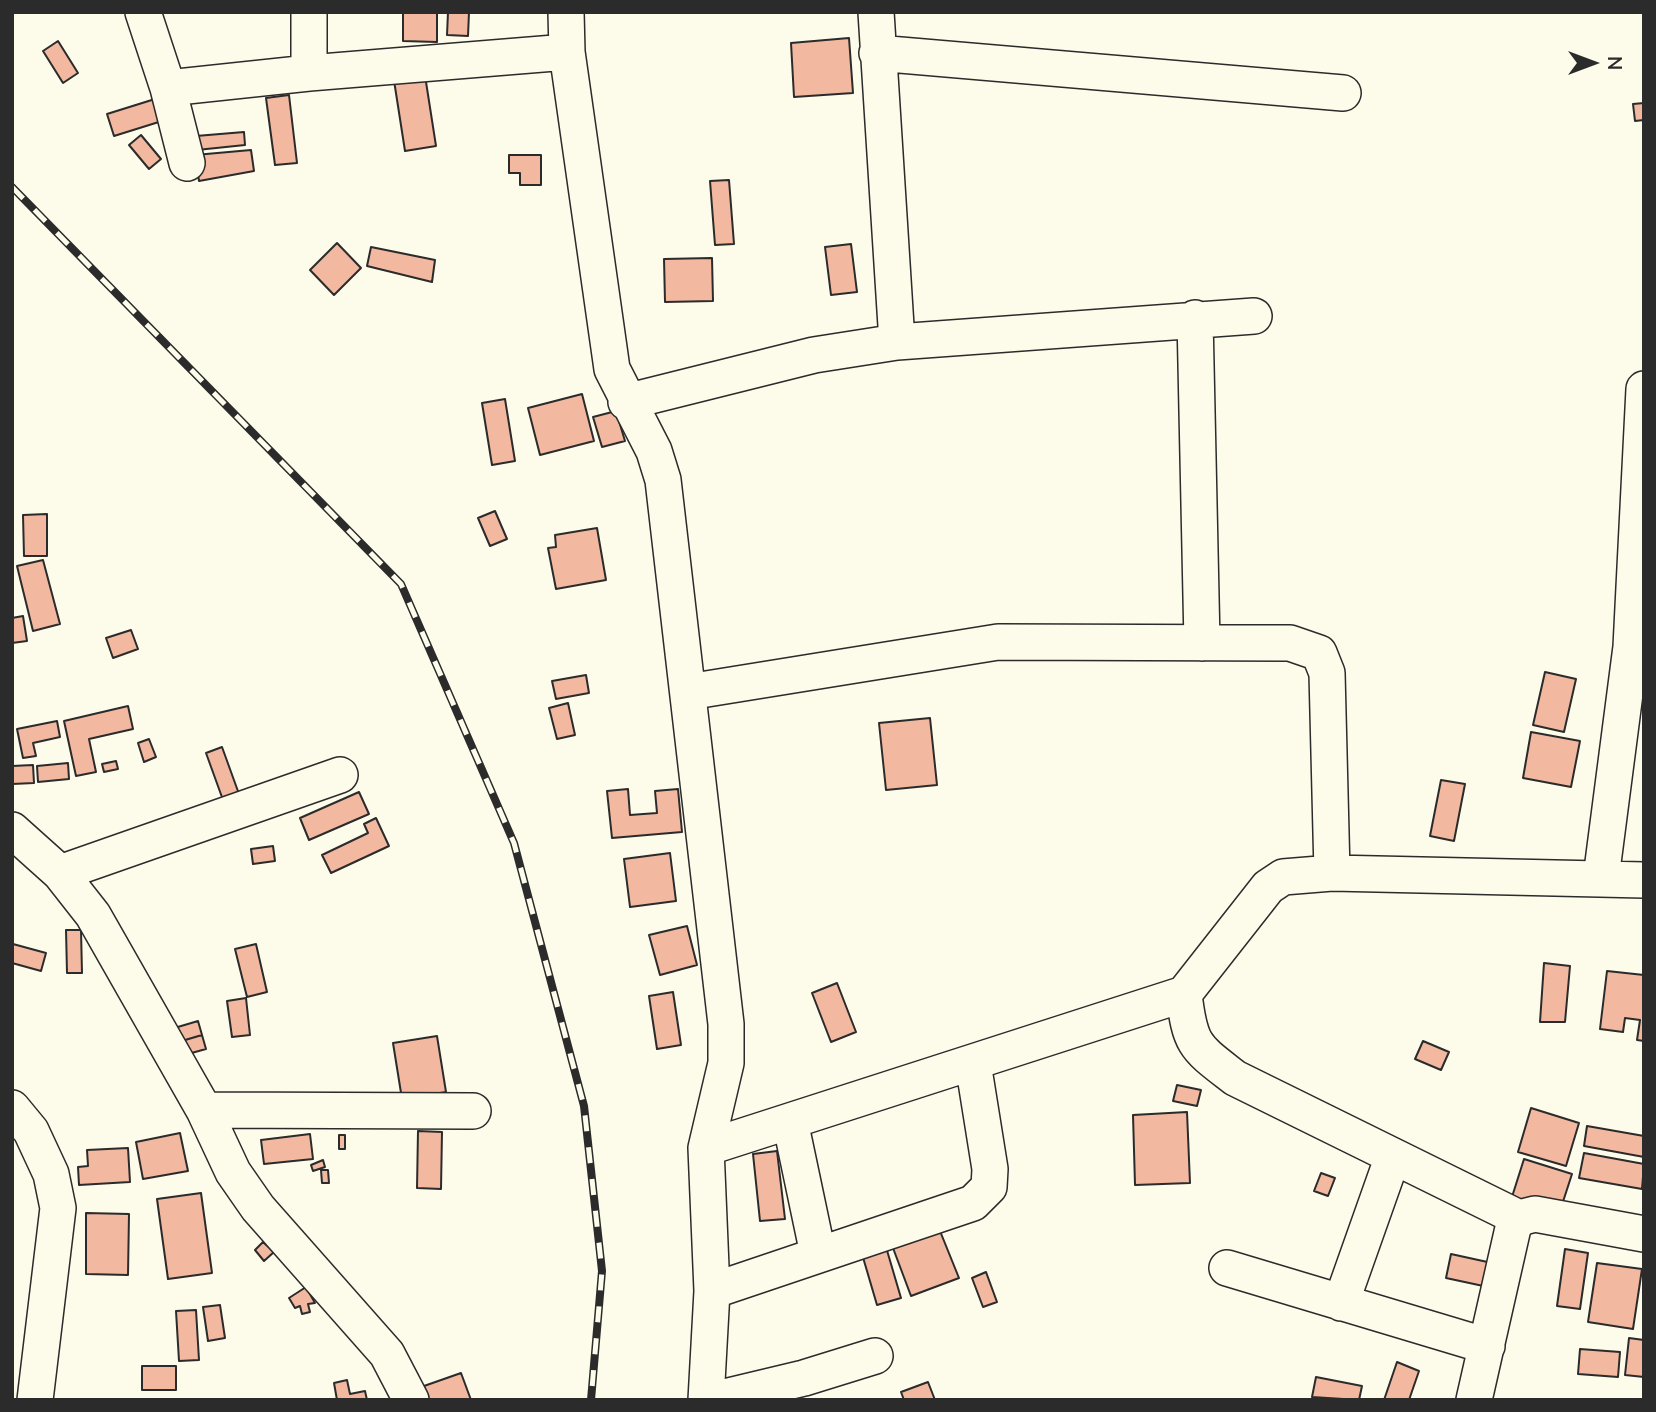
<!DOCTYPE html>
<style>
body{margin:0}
#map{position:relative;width:1656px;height:1412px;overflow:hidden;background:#fdfbea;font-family:"Nunito Sans",sans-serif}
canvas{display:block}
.frame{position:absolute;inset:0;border:14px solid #2b2b2b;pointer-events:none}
.north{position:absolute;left:1558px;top:28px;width:70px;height:70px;-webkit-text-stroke:5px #fdfbea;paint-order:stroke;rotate:90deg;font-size:19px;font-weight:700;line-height:28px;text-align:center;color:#2b2b2b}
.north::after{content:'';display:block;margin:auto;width:24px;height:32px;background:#2b2b2b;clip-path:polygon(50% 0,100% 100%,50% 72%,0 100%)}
</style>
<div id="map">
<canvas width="1656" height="1412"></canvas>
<div class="frame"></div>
<div class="north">N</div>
</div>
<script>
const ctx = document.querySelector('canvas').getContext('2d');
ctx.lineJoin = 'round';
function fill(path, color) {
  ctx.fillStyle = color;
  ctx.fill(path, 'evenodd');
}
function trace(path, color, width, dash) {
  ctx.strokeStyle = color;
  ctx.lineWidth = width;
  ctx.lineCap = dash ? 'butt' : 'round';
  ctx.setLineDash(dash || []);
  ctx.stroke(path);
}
const building = new Path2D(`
 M403,12H437V42L403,41Z
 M448,12H469L468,36L447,35Z
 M849,38L853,93L794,97L791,43Z
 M58,41L78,73L63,83L43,51Z
 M424,69L436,146L405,151L393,74Z
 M289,95L297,163L275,165L266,98Z
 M155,99L162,121L114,136L107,114Z
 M1644,103V120L1635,121L1633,104Z
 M244,132L245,145L197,150L196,136Z
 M141,135L161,159L149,169L129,145Z
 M251,150L254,171L199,181L195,155Z
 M509,155H541V185H520V173H509Z
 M729,180L734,244L715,245L710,181Z
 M337,243L361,268L334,295L310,270Z
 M851,244L857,292L831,295L825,247Z
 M371,247L435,260L432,282L367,266Z
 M712,258L713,301L665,302L664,259Z
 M582,394L594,441L540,455L528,408Z
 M505,399L515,461L492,465L482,403Z
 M616,411L625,441L602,447L593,417Z
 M495,511L507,539L490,546L478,518Z
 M47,514V556H24L23,515Z
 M597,528L606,580L556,589L548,548L556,547L555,535Z
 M43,560L60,624L33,631L17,566Z
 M23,616L27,641L12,643V618Z
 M131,630L138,649L113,658L106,638Z
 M1545,672L1576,679L1564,732L1533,725Z
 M586,675L589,693L556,699L552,681Z
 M568,703L575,735L557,739L549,708Z
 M128,706L133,729L89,739L96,772L76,776L64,721Z
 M930,718L937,785L886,790L879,723Z
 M57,721L60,737L33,743L36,756L23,758L17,729Z
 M1531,732L1580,741L1571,787L1523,778Z
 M149,739L156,757L144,762L138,743Z
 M222,747L239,794L223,800L206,753Z
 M116,761L118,769L104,772L102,764Z
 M68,763L69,779L38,782L37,766Z
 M33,765L34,783L12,784V766Z
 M1441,780L1465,784L1454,841L1430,836Z
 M628,789L630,815L657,813L655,791L678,789L682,832L612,838L607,791Z
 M359,792L369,814L309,840L300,818Z
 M376,818L389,846L331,873L322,855L368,833L364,824Z
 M273,846L275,861L253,864L251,849Z
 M670,853L676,901L630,907L624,859Z
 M687,926L697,965L660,975L649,935Z
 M66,930H81L82,973H67Z
 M13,944L46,953L41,971L12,963Z
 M256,944L267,992L247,997L235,949Z
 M1544,963L1570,966L1565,1022H1540Z
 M1607,971L1644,975V1041L1637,1040L1640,1020L1625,1018L1623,1032L1600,1029Z
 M837,983L856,1032L831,1042L812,993Z
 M673,992L681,1045L657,1049L649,996Z
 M246,998L250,1035L232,1037L227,1001Z
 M198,1021L202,1035L175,1043L171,1029Z
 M202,1035L206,1049L188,1054L185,1040Z
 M437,1036L446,1092L402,1099L393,1043Z
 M1423,1041L1449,1052L1441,1070L1415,1059Z
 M1177,1085L1201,1090L1197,1106L1173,1101Z
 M1531,1108L1579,1123L1566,1166L1518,1152Z
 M1187,1112L1190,1183L1135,1185L1133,1115Z
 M1587,1126L1644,1136V1157L1584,1146Z
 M418,1131L442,1132L441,1189L417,1188Z
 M180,1133L188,1171L143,1179L136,1142Z
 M310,1134L313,1159L264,1164L261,1140Z
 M339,1135H345V1149H339Z
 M128,1148L130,1182L79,1185L78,1167L88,1166L87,1150Z
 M777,1151L785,1219L760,1221L753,1154Z
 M1584,1153L1644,1164L1642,1189L1579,1178Z
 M1524,1159L1572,1174L1559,1214L1511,1200Z
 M323,1160L325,1167L313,1171L311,1165Z
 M321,1170H328L329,1183H322Z
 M1321,1173L1335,1178L1328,1196L1314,1191Z
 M201,1193L212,1273L168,1279L157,1199Z
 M86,1213L129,1214L128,1275L86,1274Z
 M940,1231L959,1278L911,1296L893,1248Z
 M263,1242L274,1252L264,1261L255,1250Z
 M886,1247L901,1298L877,1305L862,1254Z
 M1565,1249L1588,1253L1580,1309L1557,1306Z
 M1451,1254L1492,1263L1488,1287L1446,1278Z
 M1597,1263L1642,1269L1633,1329L1588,1322Z
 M986,1272L997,1302L983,1307L972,1278Z
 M306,1287L315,1303L308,1304L310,1312L302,1314L300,1306L295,1308L289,1298Z
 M220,1305L225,1338L208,1341L203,1307Z
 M196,1310L199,1360L179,1361L176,1311Z
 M1629,1338L1644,1340V1377L1625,1375Z
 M1580,1349L1620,1352L1618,1377L1578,1374Z
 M1397,1362L1419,1371L1409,1400H1384Z
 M142,1366H176V1390H142Z
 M461,1373L471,1400H429L424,1386Z
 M1316,1377L1362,1386L1359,1400L1312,1397Z
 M347,1380L350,1394L365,1391L367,1400H337L334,1383Z
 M928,1382L935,1400H904L901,1392Z`);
const minor = new Path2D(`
 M143,12L168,88L187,163
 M566,12L567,52L612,369L654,451L663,480L726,1024V1063L706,1148L712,1291L706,1400
 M876,12L897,342
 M877,53L1343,93
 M309,73V12
 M168,88L309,73L567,52
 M1195,318L1202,643
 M626,402L814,355L897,342L1254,316
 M688,692L998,642L1290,643L1319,653L1327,673L1332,873
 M12,830L60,873L93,915L204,1110L233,1172L258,1208L387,1354L411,1400
 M60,873L340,775
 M1601,878L1631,647L1644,389
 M1184,994C1190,1046 1195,1047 1235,1078L1519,1218L1535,1214L1644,1234
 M12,1108L31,1131L51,1174L58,1208L35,1400
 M204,1110L473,1111
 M790,1121L818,1254
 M706,1148L1184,994L1268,887L1283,877L1332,873L1644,880
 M1227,1268L1487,1346
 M712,1291L973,1203L989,1187L990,1169L973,1063
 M1341,1303L1393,1156
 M712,1400L804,1378L875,1356
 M1474,1400L1513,1228L1519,1218`);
const rail = new Path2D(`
 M12,187L401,584L514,843L584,1106L602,1271L591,1400`);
fill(building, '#f2b8a0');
trace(building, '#2b2b2b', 2);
trace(minor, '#2b2b2b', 38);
trace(minor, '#fdfbea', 35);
trace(rail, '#2b2b2b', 8);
trace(rail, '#fdfbea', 5, [16]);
</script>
